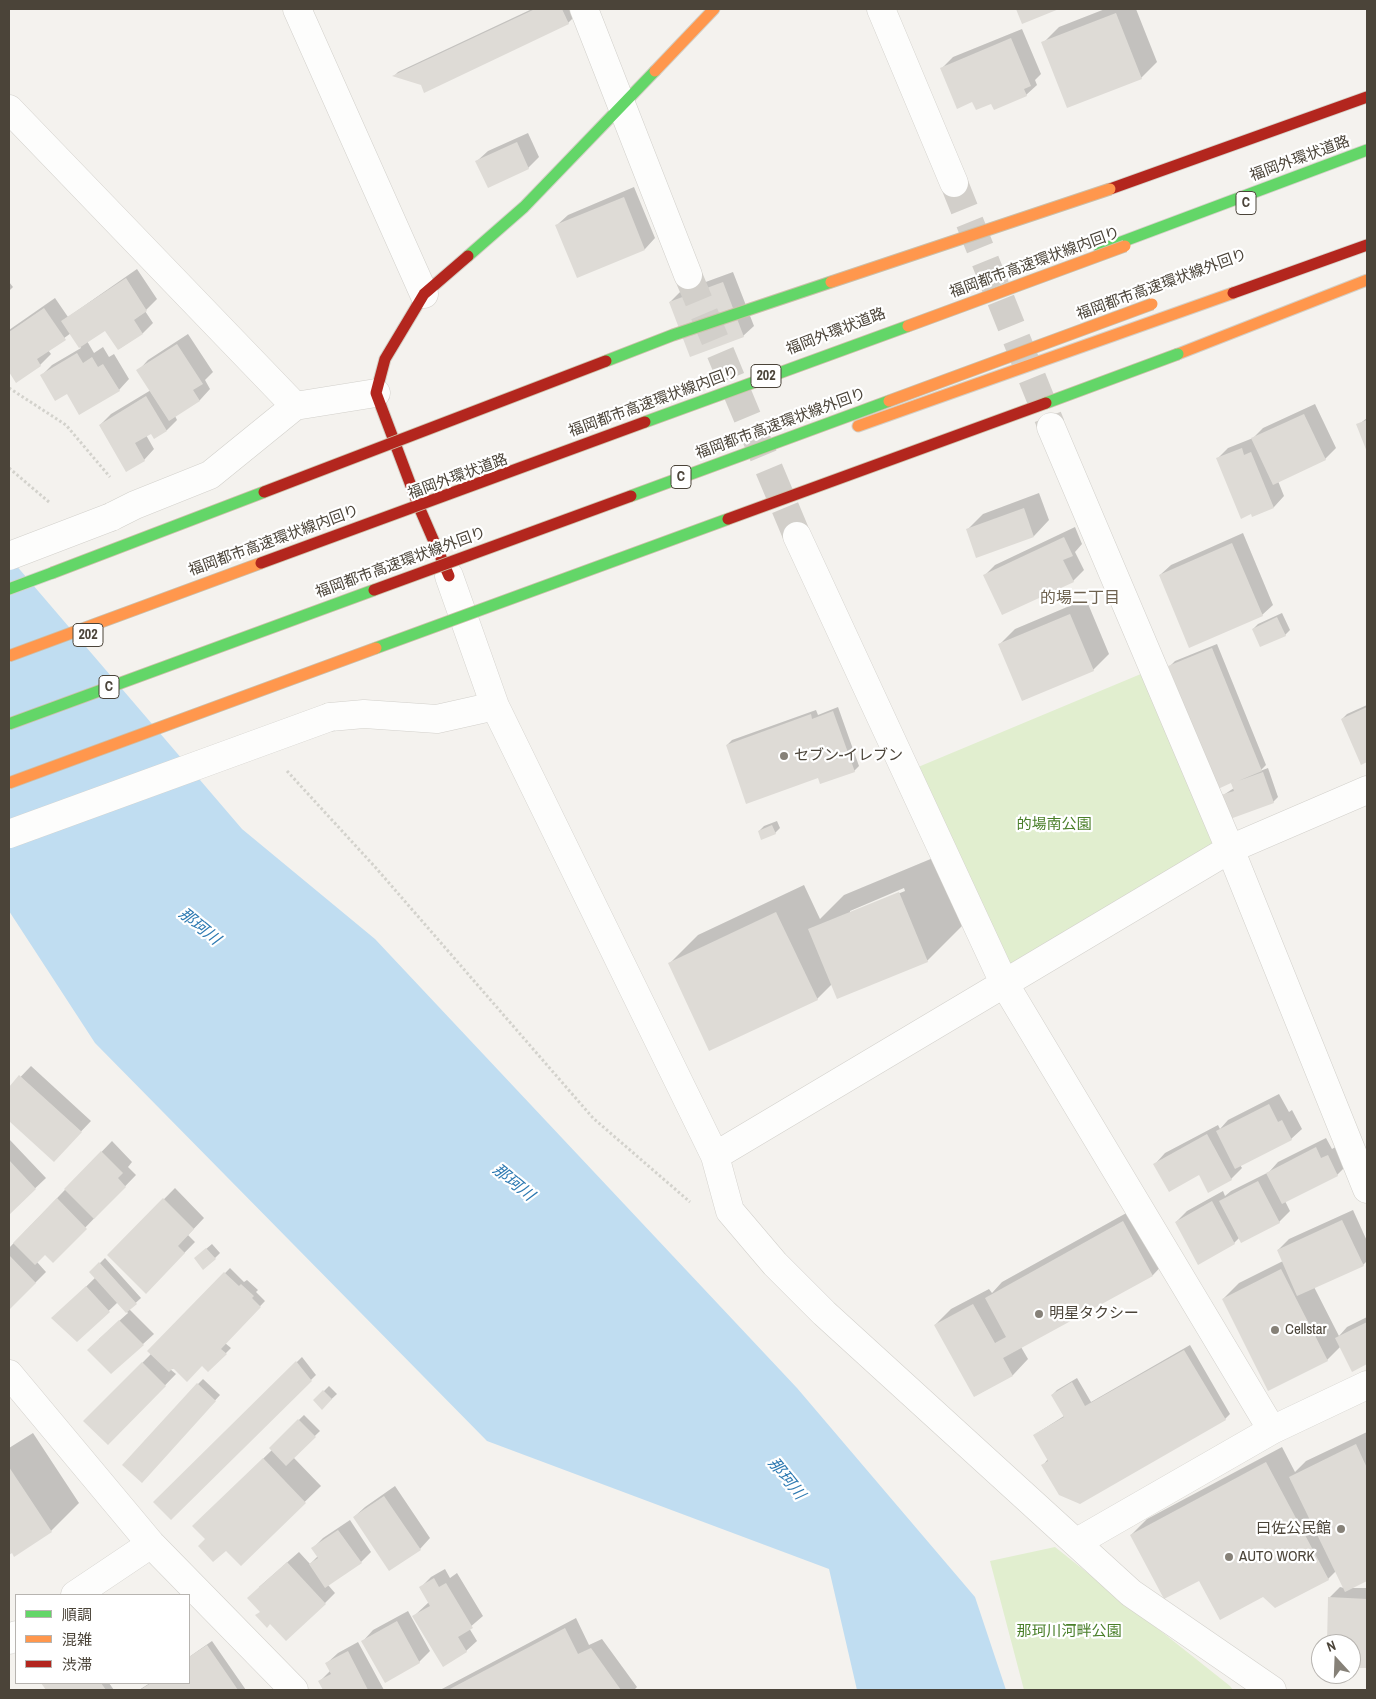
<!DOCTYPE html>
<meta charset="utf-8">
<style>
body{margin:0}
#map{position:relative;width:1376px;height:1699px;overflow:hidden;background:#f4f2ee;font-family:"Archivo Narrow","Noto Sans JP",sans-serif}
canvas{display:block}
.frame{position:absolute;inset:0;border:10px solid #4b4439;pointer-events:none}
.legend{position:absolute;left:15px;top:1594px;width:175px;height:90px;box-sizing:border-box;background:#fff;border:1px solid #b7b4b0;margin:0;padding:6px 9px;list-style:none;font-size:15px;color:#4b4439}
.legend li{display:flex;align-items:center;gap:10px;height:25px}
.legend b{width:25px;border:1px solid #b7b4b0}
.north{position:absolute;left:1311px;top:1634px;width:50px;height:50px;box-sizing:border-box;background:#fff;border:1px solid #b7b4b0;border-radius:50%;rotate:340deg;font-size:14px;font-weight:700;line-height:20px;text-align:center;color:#4b4439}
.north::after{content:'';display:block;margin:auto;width:18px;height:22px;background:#868178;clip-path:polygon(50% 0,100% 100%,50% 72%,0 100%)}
</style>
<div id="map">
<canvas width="1376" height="1699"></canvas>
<div class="frame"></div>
<ul class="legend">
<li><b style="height:6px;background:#63d668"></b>順調</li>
<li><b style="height:6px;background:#ff974d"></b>混雑</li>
<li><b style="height:6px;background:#b3261e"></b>渋滞</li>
</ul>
<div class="north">N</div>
</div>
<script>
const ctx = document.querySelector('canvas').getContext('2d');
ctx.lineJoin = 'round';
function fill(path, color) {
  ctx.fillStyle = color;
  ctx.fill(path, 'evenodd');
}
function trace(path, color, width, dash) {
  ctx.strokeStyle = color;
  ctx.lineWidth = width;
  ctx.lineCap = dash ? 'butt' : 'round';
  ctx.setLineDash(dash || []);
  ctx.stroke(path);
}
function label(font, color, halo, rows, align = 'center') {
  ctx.font = font + ' "Archivo Narrow","Noto Sans JP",sans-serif';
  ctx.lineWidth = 4.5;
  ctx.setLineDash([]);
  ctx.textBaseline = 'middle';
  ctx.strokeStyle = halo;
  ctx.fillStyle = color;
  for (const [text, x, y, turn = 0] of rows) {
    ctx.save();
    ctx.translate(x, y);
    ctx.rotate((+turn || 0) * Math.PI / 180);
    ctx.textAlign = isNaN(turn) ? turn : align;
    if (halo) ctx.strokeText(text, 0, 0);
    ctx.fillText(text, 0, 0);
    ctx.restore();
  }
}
const green = new Path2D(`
 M1148,671L1223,846L1007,976L911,770Z
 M1055,1547L1230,1686L1233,1690H1024L990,1561Z`);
const water = new Path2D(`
 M9,557L242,829L375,939L797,1388L975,1597L1006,1690H857L829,1569L487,1441L95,1043L9,911Z`);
const shadow = new Path2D(`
 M532,9H569L573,18L568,23L422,84L394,76L398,72Z
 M1105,9H1136L1157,62L1141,78L1043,43L1059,27Z
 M1022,29L1041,74L1035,80L1037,85L1026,95L973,101L942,68L953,57Z
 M528,133L539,157L528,168L477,161L488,151Z
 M634,187L655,238L645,249L578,276L557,225L568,215Z
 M137,269L157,299L145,311L153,323L143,333L119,349L105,329L87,341L94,353L103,347L109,357L114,354L129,379L119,390L67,393L41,376L52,365L81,348L71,333L48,350L51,354L40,365L17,381L9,369V330L55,298L68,317Z
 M733,272L754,326L743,336L670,302L681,291Z
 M9,282L13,287L9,291Z
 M188,334L213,372L205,380L210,389L200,400L175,416L177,420L167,430L154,437L151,432L146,435L154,449L144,460L100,425L111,414L151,390L138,371L148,360Z
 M1315,404L1336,448L1325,459L1278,481L1284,496L1274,507L1253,516L1217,459L1228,448L1253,438L1263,428Z
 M1367,418V449L1358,425Z
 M1039,493L1049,520L1034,536L967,530L983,514Z
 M1075,527L1082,544L1075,552L1084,570L1073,581L985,575L995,565Z
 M1243,533L1273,605L1262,615L1160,575L1171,565Z
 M1086,599L1109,654L1093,670L1023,700L999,645L1015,629Z
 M1282,613L1290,630L1285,635L1261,646L1253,629L1258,624Z
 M1217,644L1266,765L1260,771L1268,768L1278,797L1273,802L1222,796L1234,788L1170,666L1175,661Z
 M1367,705V761L1361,763L1342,719L1347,714Z
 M838,707L859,766L854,771L819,777L727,745L732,740L816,710L818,715Z
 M777,821L780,828L775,833L759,831L764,826Z
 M933,858L962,926L927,961L832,984L817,999L670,963L698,935L804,885L820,919L844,895ZM904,888L905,891L850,913V911Z
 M31,1066L91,1121L54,1160L9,1119V1089Z
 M1279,1094L1289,1112L1292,1110L1302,1129L1291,1139L1240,1165L1242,1168L1231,1179L1209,1191L1199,1173L1155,1164L1165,1153L1218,1125L1220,1129L1228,1120Z
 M1326,1138L1332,1149L1339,1145L1348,1164L1337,1175L1285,1201L1290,1211L1279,1222L1242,1241L1240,1237L1234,1243L1176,1222L1187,1211L1223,1191L1225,1196L1231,1191L1269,1172L1278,1162Z
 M9,1139L46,1178L9,1213Z
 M112,1141L132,1162L128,1167L136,1175L53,1261L45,1254L37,1262L46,1272L9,1309V1248Z
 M175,1188L204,1218L188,1235L195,1242L146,1292L109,1255Z
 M1139,1206L1168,1259L1153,1275L1021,1347L1028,1359L1013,1375L975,1396L935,1325L951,1309L989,1289L992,1293L1002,1282Z
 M1353,1210L1367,1241V1261L1363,1265L1314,1287L1339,1336L1347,1327L1367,1317V1362L1352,1370L1341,1346L1327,1360L1223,1299L1239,1283L1283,1261L1278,1250L1289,1239Z
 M212,1244L220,1253L215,1258L200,1254Z
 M105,1258L141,1298L129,1309L154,1334L143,1344L99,1339L128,1313L118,1302L77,1341L64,1308L96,1277L91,1272Z
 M230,1268L244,1282L247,1280L258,1290L256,1292L265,1301L225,1343L231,1348L208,1371L202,1364L170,1369L176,1374L108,1444L85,1421L151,1354L149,1351Z
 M1190,1345L1230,1414L1225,1419L1043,1465L1048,1459L1034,1435L1064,1416L1052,1395L1057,1390L1077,1378L1091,1402Z
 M302,1357L316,1375L171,1519L155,1502Z
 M203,1379L220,1395L146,1477L198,1384Z
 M329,1386L337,1394L322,1408L315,1400Z
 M304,1415L320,1431L293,1457L321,1486L241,1564L226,1549L207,1539L194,1526L272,1450L270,1448Z
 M1367,1432V1580L1351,1588H1367V1667L1351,1666V1644H1328L1329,1598L1340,1587L1344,1588L1336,1571L1328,1579L1263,1595L1200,1579L1131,1535L1147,1519L1282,1447L1295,1472L1306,1461Z
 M33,1433L79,1503L51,1531L15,1555L12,1551L9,1553V1448Z
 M395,1486L430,1538L420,1549L354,1517L365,1507Z
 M350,1520L371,1552L361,1562L328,1585L335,1593L325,1603L261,1612L259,1587L299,1552L310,1564L318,1556L313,1548L323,1538Z
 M445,1569L450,1578L457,1573L483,1616L469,1628L477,1641L466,1651L414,1616L429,1602L420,1588L431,1577Z
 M408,1611L430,1651L419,1662L363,1641L373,1630Z
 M576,1618L589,1645L602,1639L637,1687L634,1690H440Z
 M212,1641L246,1690H139L150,1683H189V1657Z
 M358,1642L384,1690H325L320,1681L331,1670L327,1663L338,1653Z
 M43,1683H109L114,1690H48Z`);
const building = new Path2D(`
 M535,9H562L569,24L424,93L421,85L392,76Z
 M1016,9H1059L1022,24Z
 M1116,13L1142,79L1067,108L1041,42Z
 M1011,38L1031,86L1024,89L1027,96L994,110L991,104L976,110L972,102L957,109L940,68Z
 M517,142L529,169L488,188L475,161Z
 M624,197L645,250L577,278L555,225Z
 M126,278L147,311L134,320L143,334L118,350L105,331L79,348L61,321Z
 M723,282L744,337L690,357L669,302Z
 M44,308L66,340L37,359L41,366L16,383L9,372V332Z
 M177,344L203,384L193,390L200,401L169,421L136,370Z
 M77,353L83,363L92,357L98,367L103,364L120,391L79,415L67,394L55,401L40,375Z
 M146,396L167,431L154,439L151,434L135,443L145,461L126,472L99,425Z
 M1304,414L1326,460L1273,485L1251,438Z
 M1367,420V452L1356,424Z
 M1242,448L1244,455L1251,452L1274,508L1252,517L1251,514L1241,519L1216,458Z
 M1024,508L1034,537L976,558L966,529Z
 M1064,537L1073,556L1063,560L1074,582L1002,615L983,575Z
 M1232,543L1263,616L1189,648L1159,575Z
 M1070,614L1094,671L1022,701L998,644Z
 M1277,617L1286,636L1260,647L1252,629Z
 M1212,648L1262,771L1238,781L1263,772L1274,803L1230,819L1221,795L1234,791L1231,783L1218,789L1168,666Z
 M1367,707V762L1361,765L1341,719Z
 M833,711L855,772L820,784L818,778L746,804L726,745L811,714L812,719Z
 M772,825L776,834L761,840L758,831Z
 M899,892L928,962L837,999L808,929Z
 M776,912L818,1000L709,1051L668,963Z
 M19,1075L82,1132L54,1162L9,1121V1087Z
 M1269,1104L1278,1122L1282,1120L1292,1140L1235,1169L1216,1131Z
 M1207,1134L1232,1180L1208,1193L1199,1175L1169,1192L1153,1164Z
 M1316,1147L1321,1158L1328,1155L1338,1176L1282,1204L1266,1173Z
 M101,1151L123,1173L118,1178L126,1187L94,1219L64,1189Z
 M9,1160L36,1189L9,1215Z
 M1258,1181L1280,1223L1241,1243L1219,1201Z
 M57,1198L87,1229L53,1263L45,1255L35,1265L13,1243Z
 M163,1198L194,1229L178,1246L185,1253L146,1294L107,1255Z
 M1212,1201L1235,1244L1198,1265L1175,1222Z
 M1342,1220L1364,1266L1297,1296L1277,1250Z
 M1123,1221L1153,1276L1003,1358L1013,1376L974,1397L934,1325L973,1304L995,1343L1006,1337L985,1298Z
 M206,1248L216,1259L203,1270L194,1258Z
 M9,1255L36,1283L9,1310Z
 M99,1262L137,1304L126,1313L89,1272Z
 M1281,1269L1328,1361L1268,1391L1222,1299Z
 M224,1272L239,1286L241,1284L254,1296L252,1298L261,1307L221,1349L227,1354L208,1372L202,1366L187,1382L173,1368L169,1372L147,1351Z
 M86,1286L110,1312L77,1342L51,1318Z
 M119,1320L144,1345L111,1374L87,1350Z
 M1367,1322V1364L1352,1372L1335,1338Z
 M1184,1350L1226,1420L1080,1504L1059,1495L1041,1465L1048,1461L1033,1435L1064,1417L1051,1395L1072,1382L1085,1406Z
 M296,1361L312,1381L171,1520L153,1502Z
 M142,1362L166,1386L108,1445L83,1421Z
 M197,1383L216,1401L142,1483L122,1465Z
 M323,1390L332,1399L322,1410L313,1400Z
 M298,1419L316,1437L286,1466L269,1448Z
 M1356,1444L1367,1468V1581L1345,1592L1289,1477Z
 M263,1458L306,1503L241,1566L226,1551L213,1562L198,1546L205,1539L192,1526Z
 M1266,1462L1329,1580L1275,1608L1263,1597L1220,1620L1199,1581L1164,1599L1130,1535Z
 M9,1467L52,1532L14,1557L12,1553L9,1555Z
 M384,1496L421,1550L389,1571L353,1517Z
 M338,1530L362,1563L325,1588L309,1564L318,1558L311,1548Z
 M287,1562L326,1604L286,1641L270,1624L267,1628L255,1615L260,1612L247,1598Z
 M434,1578L439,1587L446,1583L473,1628L458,1637L467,1652L443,1667L412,1616L430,1606L419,1587Z
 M1328,1597L1367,1599V1668H1351V1644H1327Z
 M397,1621L420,1663L385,1683L361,1641Z
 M565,1628L578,1654L591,1648L621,1690H448Z
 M207,1645L238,1690H140L151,1683H189V1657Z
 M348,1651L368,1690H323L318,1681L331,1674L325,1663Z
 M41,1683H101L106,1690H46Z`);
const streetTunnel = new Path2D(`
 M954,183L1051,425
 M688,275L797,536`);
const path = new Path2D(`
 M9,388L66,425L110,477
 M9,468L49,502
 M287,771L376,868L593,1118L690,1202`);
const street = new Path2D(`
 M297,9L424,294
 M584,9L688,275
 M881,9L954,183
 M9,109L295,406
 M1051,427L1230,849L1367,1189
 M111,517L135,505L210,475L295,406L376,393
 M797,536L1004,983L1272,1430
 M449,576L495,706L715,1156L730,1211L775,1264L824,1313L1131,1593L1272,1690
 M330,717L364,714L437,719L495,706
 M715,1156L1230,849L1367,790
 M9,1374L151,1544L294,1690
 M1077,1542L1272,1430L1367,1385
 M75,1595L151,1544
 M9,1640L16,1635`);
const fast = new Path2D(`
 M1100,250L1367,150
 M468,256L524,207L655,71
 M9,589L52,573`);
const slow = new Path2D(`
 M655,71L714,9
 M1178,354L1367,280
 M858,426L1233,293`);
const jam = new Path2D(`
 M1110,189L1367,97
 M1233,293L1367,245
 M449,576L419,507L376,393L385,359L424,294L468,256`);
const streetBridge = new Path2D(`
 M9,556L111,517
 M9,834L330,717`);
const fastBridge = new Path2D(`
 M606,361L673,335L831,282
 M1046,403L1178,354
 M645,422L908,326
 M631,496L889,401
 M52,573L264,492
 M376,648L728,519
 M9,724L374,590`);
const slowBridge = new Path2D(`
 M831,282L1110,189
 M908,326L1125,246
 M889,401L1152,304
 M9,656L261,563
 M9,783L376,648`);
const jamBridge = new Path2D(`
 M264,492L606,361
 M728,519L1046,403
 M261,563L645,422
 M374,590L631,496`);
const markers = [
 [784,756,5,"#868178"],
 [1039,1314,5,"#868178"],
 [1275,1330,5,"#868178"],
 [1341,1529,5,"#868178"],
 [1229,1557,5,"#868178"]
];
const shields = [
 [1246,203,20],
 [766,376,30],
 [681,477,20],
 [88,635,30],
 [109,687,20]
];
const shieldNames = [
 ["C",1246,203],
 ["202",766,376],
 ["C",681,477],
 ["202",88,635],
 ["C",109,687]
];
const streetNames = [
 ["福岡外環状道路",1300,159,-20],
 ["福岡都市高速環状線内回り",1035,263,-20],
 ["福岡都市高速環状線外回り",1162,285,-20],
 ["福岡外環状道路",836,332,-21],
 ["福岡都市高速環状線内回り",654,402,-20],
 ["福岡都市高速環状線外回り",781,424,-20],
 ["福岡外環状道路",458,477,-20],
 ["福岡都市高速環状線内回り",274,541,-20],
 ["福岡都市高速環状線外回り",401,563,-20]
];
const poiNames = [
 ["セブン-イレブン",794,756],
 ["明星タクシー",1049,1314],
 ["Cellstar",1285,1330],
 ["曰佐公民館",1331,1529,"right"],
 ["AUTO WORK",1239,1557]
];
const parkNames = [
 ["的場南公園",1054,825],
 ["那珂川河畔公園",1069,1632]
];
const neighbourhoodNames = [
 ["的場二丁目",1080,599]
];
const waterNames = [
 ["那珂川",199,927,39],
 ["那珂川",513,1183,39],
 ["那珂川",786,1479,51]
];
fill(green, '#e1eecf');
fill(water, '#c0ddf1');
fill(shadow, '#0003');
fill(building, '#dedbd6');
trace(streetTunnel, '#d2cfca', 28, [28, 14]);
trace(street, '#d2d0cb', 29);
trace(fast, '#d3cfc5', 13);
trace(slow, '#d3cfc5', 13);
trace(jam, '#d3cfc5', 13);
trace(path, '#d3d2cc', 3, [2.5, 2.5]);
trace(street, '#fdfdfc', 28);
trace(fast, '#63d668', 11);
trace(slow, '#ff974d', 11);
trace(jam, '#b3261e', 11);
trace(streetBridge, '#d2d0cb', 29, []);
trace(fastBridge, '#ccbfa9', 13, []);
trace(slowBridge, '#ccbfa9', 13, []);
trace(jamBridge, '#ccbfa9', 13, []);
trace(streetBridge, '#fdfdfc', 28);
trace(fastBridge, '#63d668', 11);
trace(slowBridge, '#ff974d', 11);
trace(jamBridge, '#b3261e', 11);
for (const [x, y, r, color] of markers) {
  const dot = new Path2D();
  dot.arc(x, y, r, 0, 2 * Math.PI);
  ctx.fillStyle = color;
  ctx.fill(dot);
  trace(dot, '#fff', 2);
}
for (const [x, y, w] of shields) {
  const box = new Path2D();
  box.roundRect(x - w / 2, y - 11.5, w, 23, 4);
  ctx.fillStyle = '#fff';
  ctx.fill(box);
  trace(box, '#4b4439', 1);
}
label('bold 14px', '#4b4439', null, shieldNames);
label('15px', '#4b4439', '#fff', streetNames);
label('15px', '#4b4439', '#fff', poiNames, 'left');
label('15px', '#4a7f2a', '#fff', parkNames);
label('16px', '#6e6250', '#fff', neighbourhoodNames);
label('italic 16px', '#2e7ab2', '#fff', waterNames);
</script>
